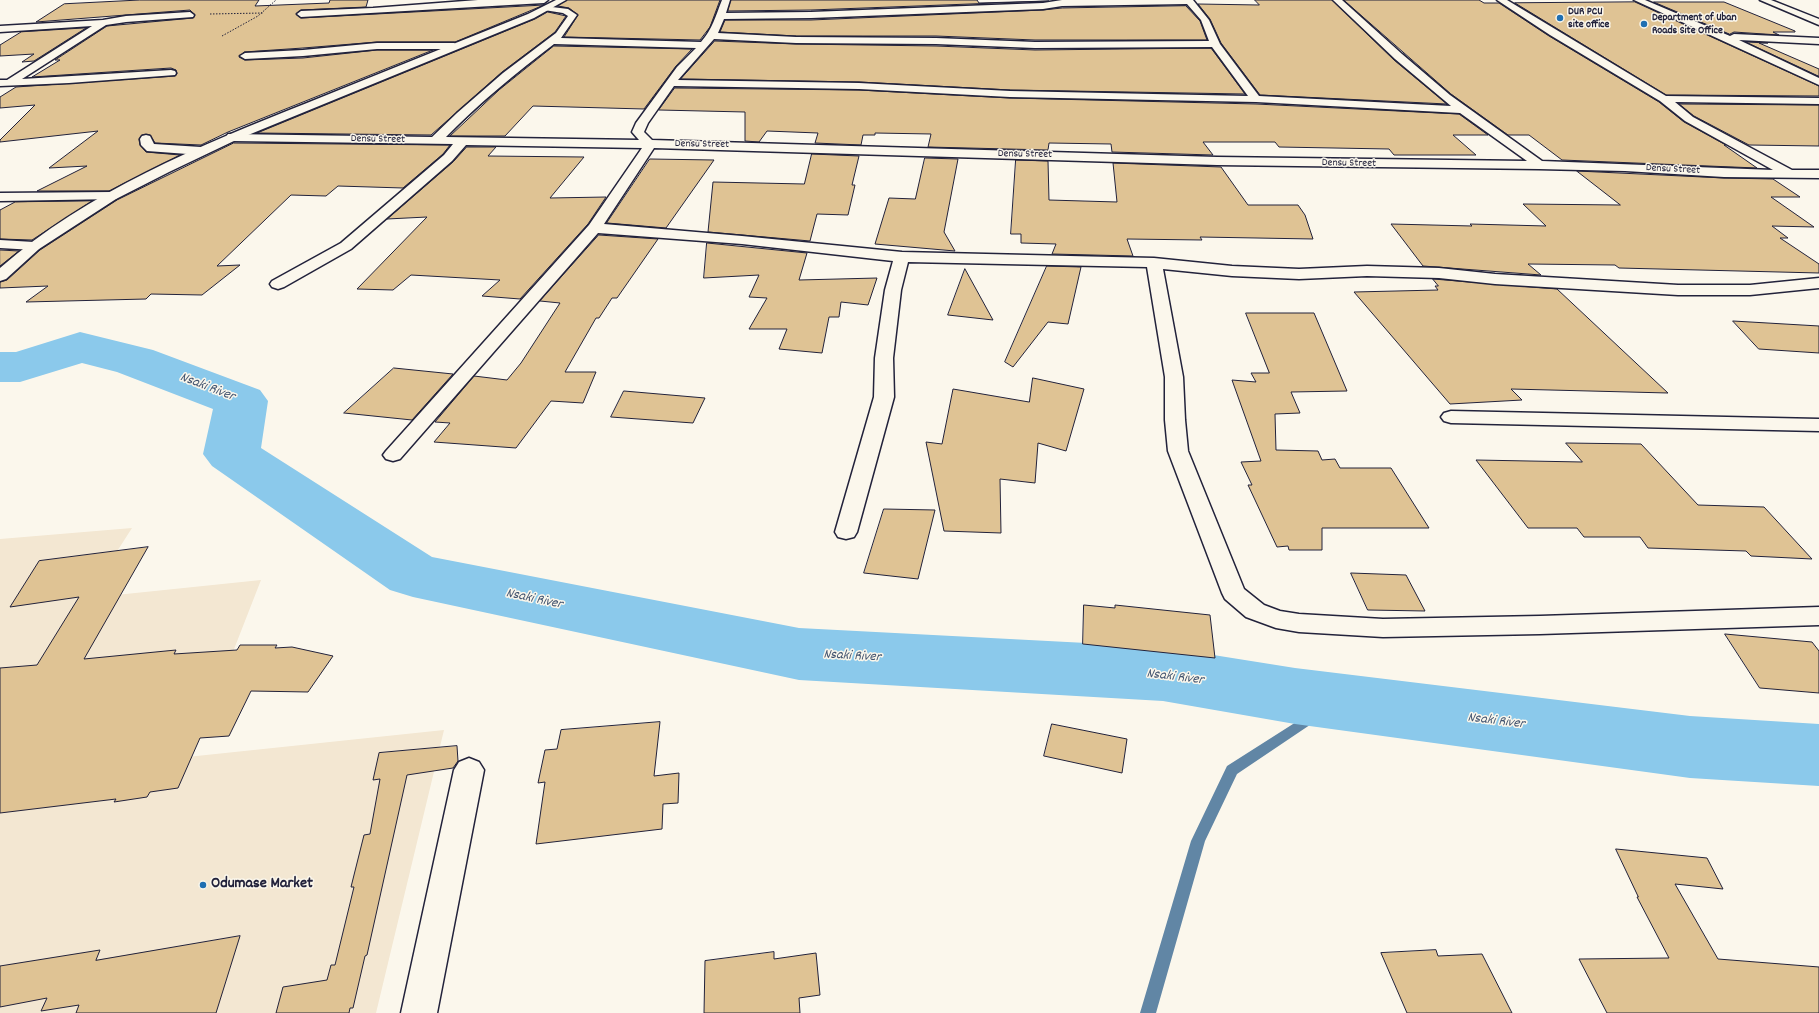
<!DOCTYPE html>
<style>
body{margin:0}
canvas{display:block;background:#fbf7ec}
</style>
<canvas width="1819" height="1013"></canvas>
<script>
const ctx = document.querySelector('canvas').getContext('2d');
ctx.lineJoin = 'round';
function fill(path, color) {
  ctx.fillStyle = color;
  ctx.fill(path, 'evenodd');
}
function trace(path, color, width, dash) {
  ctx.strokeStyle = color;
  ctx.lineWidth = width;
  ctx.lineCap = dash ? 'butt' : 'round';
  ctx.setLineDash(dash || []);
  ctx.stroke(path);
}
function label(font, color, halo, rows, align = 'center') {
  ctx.font = font + ' Dekko,sans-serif';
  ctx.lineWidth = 3;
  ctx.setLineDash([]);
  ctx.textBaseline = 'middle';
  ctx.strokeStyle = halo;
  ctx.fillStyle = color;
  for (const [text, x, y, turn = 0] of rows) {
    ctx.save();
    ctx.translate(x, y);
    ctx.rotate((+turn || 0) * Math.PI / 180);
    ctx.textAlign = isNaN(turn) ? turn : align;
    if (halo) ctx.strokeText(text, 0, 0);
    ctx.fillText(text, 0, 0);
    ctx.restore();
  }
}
const built = new Path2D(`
 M132,528L87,598L261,580L229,662L187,757L444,730L376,1013H0V539Z`);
const stream = new Path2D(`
 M1337,696L1341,698L1343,701L1341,704L1237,774L1205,841L1156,1013H1140L1191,841L1227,766Z`);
const river = new Path2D(`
 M80,332L153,350L260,390L268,401L261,448L432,557L799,628L1163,647L1295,668L1690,716L1819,724V786L1690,778L1295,724L1163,701L799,680L413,597L390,590L212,466L203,454L213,409L117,372L82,363L20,382H0V352H16Z`);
const building = new Path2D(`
 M140,0H259L255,6L329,3L330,0H368L366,7L301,10L296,14L301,18L544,5L455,42H377L303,48L244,52L239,57L245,60L303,58L377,50H433L228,132L201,145L155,143L150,135H142L139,139L140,145L146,152L180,155L109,191H37L87,166L49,168L98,131L0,142V140L35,105L0,108V97L16,87L175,76L177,74L176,70L171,68L32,77L60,60H55L107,26L193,18L195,15L190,10L36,22L64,4Z
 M567,0H720L710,27L700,40L564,37L578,15L569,8L558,6Z
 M731,0H977L979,3L1049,1L811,10L728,11Z
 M1255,0H1332L1394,60L1447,104L1260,95L1221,43L1210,19L1198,4L1259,5Z
 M1344,0H1479L1484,3H1499L1549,36L1659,102L1684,122L1726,145H1724L1757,168L1562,160L1529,135H1508L1451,94Z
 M1635,2L1819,86V96L1666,95L1515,3Z
 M1654,2H1724L1795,31V32H1773L1779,35L1734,32L1730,34Z
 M1186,6L1200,21L1207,40H1035L936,36H796L720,32L725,20H811L1043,10L1062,8Z
 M548,12L566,16L555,32L502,72L431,135L257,133L535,19Z
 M86,28L34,61L22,62L34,54L0,56V45L21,32Z
 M715,41L796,44L936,46L1035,50L1211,48L1245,94L1010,90L859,82L681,79Z
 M1746,42L1768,43H1759L1819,69V76Z
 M554,46L692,49L676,66L644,109L533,106L505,136H450L499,90Z
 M675,88L859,90L1010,98L1256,104L1459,114L1488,135H1453L1476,155H1394L1389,149L1279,147L1275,142H1203L1213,155L1112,152L1111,144L1049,143L1048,150L928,147L931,134L875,133V135H863L861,145L815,143L818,133L767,131L759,142L745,141V112L659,110Z
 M1679,104L1819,105V146L1749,145L1694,116Z
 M234,143L450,145L443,154L403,188L338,186L326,196L291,195L217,266L240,265L202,295L151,294L146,299L26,302L48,286L0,288V282L7,280L40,250L117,200Z
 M467,147H496L488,156L584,157L550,198L606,197L588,224L520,299L482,296L500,280L411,275L393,290L357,289L427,217L387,219L453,162Z
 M812,154L859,156L852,185H855L848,215L817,214L810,241L708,232L713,182L804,184Z
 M925,158L958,159L944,232L955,251L875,244L889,198L915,199Z
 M650,159L714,160L666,228L607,223Z
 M1016,160L1048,161L1049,200L1117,202L1113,163L1221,167L1248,205H1298L1305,215L1313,239L1200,237L1202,240L1127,239L1133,256L1052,254L1056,244L1021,243V234H1011Z
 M1577,171L1724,178L1773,179L1800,197H1771L1814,227L1772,226L1788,238H1780L1819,264V273L1619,268L1615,265L1528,264L1541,275L1423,266L1391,224L1472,226L1470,224L1546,226L1523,204L1620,205Z
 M92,201L32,240L0,239V210L15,202Z
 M599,235L658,239L617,298H612L599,318H596L565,372H596L583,403L551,401L516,448L434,442L450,423L435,422L474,376L507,380L521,363L560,303L540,301Z
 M707,243L807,253L799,280L877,278L868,305L841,302L839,317H829L822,353L779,349L787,329H749L767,298L749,297L759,275L704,278Z
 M0,250L19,251L0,266Z
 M1047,266L1081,267L1068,324L1048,322L1013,367L1005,362Z
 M965,269L993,320L948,315Z
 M1433,279L1557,289L1668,393L1511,389L1522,400L1450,404L1354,292L1438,290L1435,286H1438Z
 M1246,313H1314L1347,391L1291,392L1300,413L1275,414L1276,450L1318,451L1322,460L1335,459L1340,468H1391L1429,528H1322V550H1289L1288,546L1277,547L1248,485H1252L1241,462L1261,461L1232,380L1256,382L1251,373H1269Z
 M1733,321L1819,326V353L1759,349Z
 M394,368L453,374L412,420L344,413Z
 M1033,378L1084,389L1066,451L1038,443L1035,483L1000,479L1001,533L944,531L926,442L942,444L953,389L1029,402Z
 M624,391L705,398L693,423L611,417Z
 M1566,443L1641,444L1698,505L1764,507L1812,559L1751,556L1746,551L1648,548L1640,537H1584L1577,528H1528L1476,460L1582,462Z
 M884,509L935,510L918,579L864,573Z
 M148,547L84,659L176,650L174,654L237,650L240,645H277L275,648L292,647L333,656L308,692L251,691L229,736L200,738L178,788L150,792L147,797L114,802L116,799L0,813V668L37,665L79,597L10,607L39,561Z
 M1351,573L1406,575L1425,611L1368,610Z
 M1084,605L1115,608V605L1210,615L1215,658L1083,644Z
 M1725,634L1812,642L1819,651V693L1760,688Z
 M660,722L654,776L679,773L678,803L663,804L662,829L536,844L545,782L538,783L545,750L557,749L561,730Z
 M1052,724L1127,739L1122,773L1044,756Z
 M457,746L458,761L453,768L407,775L367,955L365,956L353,1008H350L349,1013H276L283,987L327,980L331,965H335L354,887H351L364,835L370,834L380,779L373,780L379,753Z
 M1616,849L1707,858L1723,889L1675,884L1718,959L1819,967V1013H1607L1579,959L1669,958L1637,897H1638Z
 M240,936L216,1013H76L79,1005L41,1011L47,998L0,1007V966L100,950L96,960Z
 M1436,950L1438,956L1482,954L1512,1013H1407L1381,953Z
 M774,952V959L816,953L820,995L799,998L800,1013H704L705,961Z`);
const path = new Path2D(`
 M210,14L263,13
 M222,36L258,16L276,0`);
const lane = new Path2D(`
 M0,240L34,242L39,243L40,246L39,249L34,250L0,248Z`);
const street = new Path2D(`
 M478,0H548L544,3L301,17L297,14L301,11L373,8Z
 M722,0H730L726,13L811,12L1043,3L1062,0H1193L1209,20L1220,44L1259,96L1451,106L1395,59L1333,0H1342L1402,54L1450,95L1542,161L1773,170L1685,121L1660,101L1550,35L1497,0H1507L1666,96L1819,98V104L1675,102L1693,117L1792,170H1819V178L1724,177L1625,171L1539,169L1217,165L654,148L604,224L742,236L902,252L1154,258L1232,266L1299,269L1367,266L1439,268L1495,274L1678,285H1750L1819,278V288L1750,295H1678L1495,284L1439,278L1367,276L1299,279L1232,276L1163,269L1183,377L1185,420L1188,451L1244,589L1264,605L1280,611L1299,614L1383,619L1540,616L1819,607V625L1540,634L1383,637L1299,632L1276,628L1246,617L1225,599L1222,593L1168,451L1165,420V377L1147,267L908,262L901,290L893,358L894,397L857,532L854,537L846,539L838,537L835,532L874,397L875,358L885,290L893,261L742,244L598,233L400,459L393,461L386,459L383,455L386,451L589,225L642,148L466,145L452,161L351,249L284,287L278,289L272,287L270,284L272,281L341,243L444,155L453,144L232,141L228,140L226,137L228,134L432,137L457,113L503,73L556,33L568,16L563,13L544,10V6L568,9L577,15L561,38L701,42C712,30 716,15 722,0ZM1187,4L1201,20L1209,41L1035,42L936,38L796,37L718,33L724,19L811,18L1043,9L1062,6ZM714,39L796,43L936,44L1035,48L1212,47L1248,96L1010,91L859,83L678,80ZM554,44L696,48L677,67L636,123L632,132L639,140L446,137C479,103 516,73 554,44ZM674,86L859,89L1010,97L1256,102L1460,113L1527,161L1217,157L652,140L644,132L648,123Z
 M1634,0H1645L1730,36L1734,34L1819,38V44L1739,40L1819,78V85Z
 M1760,0H1771L1819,19V25Z
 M190,12L194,15L193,17L126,22L106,25L22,79L171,70L175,71L176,73L175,75L69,83L0,86V80H7L92,26L0,32V26L103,20L126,16Z
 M377,43H454L459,46L454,49H377L303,56L245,59L240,56L245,53L303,50Z
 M146,135L150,136L154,144L201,147L205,148L207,151L205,154L201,155L147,151L141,145L140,139L142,136Z
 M111,192L116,193L118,196L116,199L0,201V193Z
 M1451,411L1819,419V431L1451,423L1444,421L1441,417L1444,413Z
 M469,758L479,762L484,770L437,1013H401L454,770L459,762Z`);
const secondary = new Path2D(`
 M556,0H566L534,18L236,140L169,172L116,199L39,249L6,279L0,281V268C88,191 199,146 307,103C380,73 454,44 528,14Z`);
const markers = [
 [1560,18,4,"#1f6fb2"],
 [1644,24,4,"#1f6fb2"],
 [203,885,4,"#1f6fb2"]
];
const farPoinames = [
 ["DUR PCU",1568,12],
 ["site office",1568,25],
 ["Department of Uban",1652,18],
 ["Roads Site Office",1652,31]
];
const farStreetnames = [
 ["Densu Street",378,140,1],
 ["Densu Street",702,145,1],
 ["Densu Street",1025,155,1],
 ["Densu Street",1349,164,1],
 ["Densu Street",1673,170,3]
];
const waterNames = [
 ["Nsaki River",207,388,21],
 ["Nsaki River",534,600,12],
 ["Nsaki River",852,657,3],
 ["Nsaki River",1175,678,7],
 ["Nsaki River",1496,722,7]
];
const nearPoinames = [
 ["Odumase Market",211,885]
];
fill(built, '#f3e7d2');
fill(stream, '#6186a5');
fill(river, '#8bc9eb');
fill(building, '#dfc394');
trace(building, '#22223b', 1);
trace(lane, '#22223b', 3);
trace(street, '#22223b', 3);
trace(secondary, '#22223b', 3);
trace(path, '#22223b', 1, [1.5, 1.5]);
fill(lane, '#fbf7ec');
fill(street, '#fbf7ec');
fill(secondary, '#fbf7ec');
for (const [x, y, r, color] of markers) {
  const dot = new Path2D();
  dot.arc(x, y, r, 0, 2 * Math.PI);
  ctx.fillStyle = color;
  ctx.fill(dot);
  trace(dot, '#fbf7ec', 1.5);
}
label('bold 11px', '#22223b', '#fbf7ec', farPoinames, 'left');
label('11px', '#22223b', '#fbf7ec', farStreetnames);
label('italic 14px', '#425470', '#fbf7ec', waterNames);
label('bold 16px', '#22223b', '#fbf7ec', nearPoinames, 'left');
</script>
